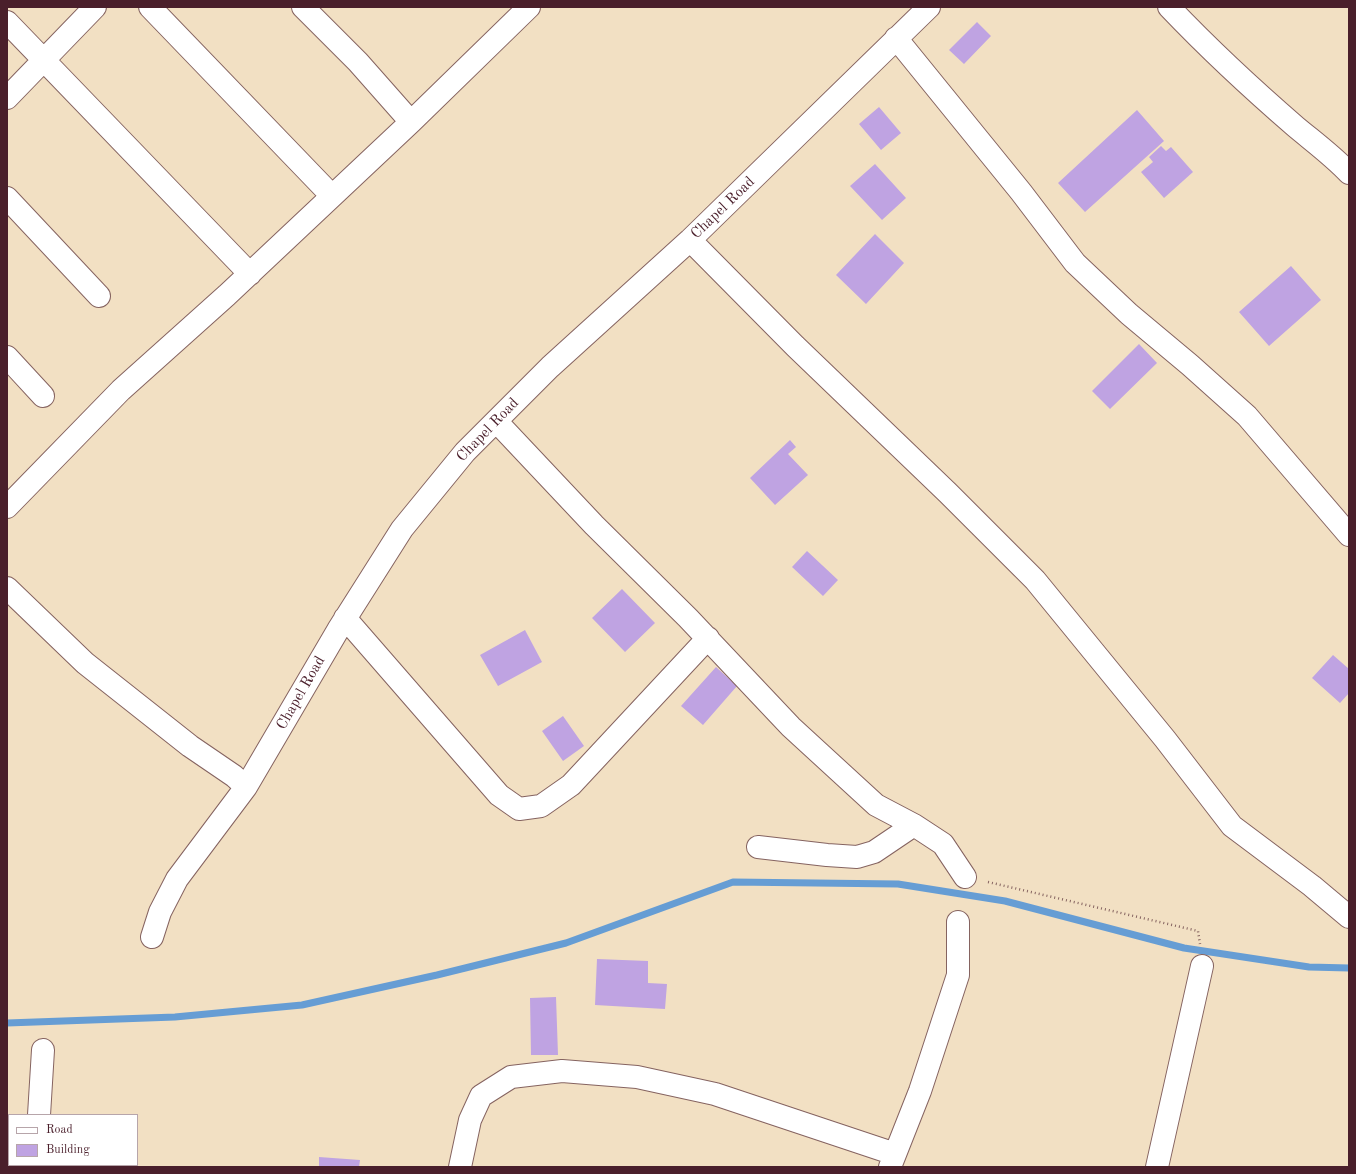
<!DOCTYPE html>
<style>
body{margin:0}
#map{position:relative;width:1356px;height:1174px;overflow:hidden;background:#f2e0c3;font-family:"Old Standard TT",serif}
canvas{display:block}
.frame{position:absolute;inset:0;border:8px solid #4a1f2b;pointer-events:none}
.legend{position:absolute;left:8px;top:1114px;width:130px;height:52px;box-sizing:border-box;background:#fff;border:1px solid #b7a5aa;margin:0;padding:5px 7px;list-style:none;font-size:12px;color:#4a1f2b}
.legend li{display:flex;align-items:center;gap:8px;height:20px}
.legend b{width:20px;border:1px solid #b7a5aa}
</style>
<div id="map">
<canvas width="1356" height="1174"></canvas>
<div class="frame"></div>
<ul class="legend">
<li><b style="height:5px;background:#fff"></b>Road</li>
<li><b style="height:11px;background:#bfa3e2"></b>Building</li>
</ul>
</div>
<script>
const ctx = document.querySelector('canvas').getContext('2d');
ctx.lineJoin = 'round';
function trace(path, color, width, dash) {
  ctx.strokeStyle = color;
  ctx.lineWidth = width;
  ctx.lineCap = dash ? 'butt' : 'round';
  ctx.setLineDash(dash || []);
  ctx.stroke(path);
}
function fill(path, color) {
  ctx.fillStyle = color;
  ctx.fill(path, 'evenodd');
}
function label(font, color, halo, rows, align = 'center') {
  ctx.font = font + ' "Old Standard TT",serif';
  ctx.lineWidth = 3;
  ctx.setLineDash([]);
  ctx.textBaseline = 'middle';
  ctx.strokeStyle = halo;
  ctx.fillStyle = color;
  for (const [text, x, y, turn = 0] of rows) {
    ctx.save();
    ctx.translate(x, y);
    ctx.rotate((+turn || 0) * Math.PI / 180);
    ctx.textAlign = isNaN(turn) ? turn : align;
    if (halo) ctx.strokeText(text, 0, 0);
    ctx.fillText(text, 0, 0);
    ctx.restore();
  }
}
const stream = new Path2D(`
 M7,1023L175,1017L302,1005L437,975L566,943L733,882L898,884L1005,901L1184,948L1309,967L1349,968`);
const building = new Path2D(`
 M977,22L991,36L964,64L949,50Z
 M879,107L901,133L881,150L859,124Z
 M1137,110L1164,141L1085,212L1058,183Z
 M1161,146L1166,151L1171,147L1193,172L1164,198L1141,172L1153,162L1149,157Z
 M875,164L906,198L882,220L850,186Z
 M875,234L904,263L866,304L836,275Z
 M1291,266L1321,300L1269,346L1239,312Z
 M1139,344L1157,363L1110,409L1092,391Z
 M790,440L796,447L788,454L808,475L775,505L750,478Z
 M807,551L838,580L823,596L792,567Z
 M622,589L655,623L625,652L592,618Z
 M525,630L542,662L498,686L480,655Z
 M1333,655L1349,669V693L1340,703L1312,678Z
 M716,667L737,686L703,725L681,706Z
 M563,716L584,746L563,761L542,731Z
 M597,959L648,961V983L667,984L665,1009L595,1005Z
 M556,997L558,1055H531L530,998Z
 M319,1157L360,1160L359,1167H319Z`);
const path = new Path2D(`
 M988,882L1198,931L1200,944`);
const street = new Path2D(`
 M150,7L332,196
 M303,7L358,62L411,122
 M1169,7C1209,49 1252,89 1296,127C1314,142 1333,156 1349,173
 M7,22L250,274
 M896,38L1021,192L1075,263L1129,314L1190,365L1247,416L1349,535
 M7,98L95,7
 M7,198L99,296
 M690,240L795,346L948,493L1035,580L1165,739L1232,826L1312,886L1349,917
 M7,357L43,396
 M496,421L594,525L688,618L791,727L876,805L914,825L943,844L965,877
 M7,507L121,390L227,295L411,122L529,7
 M7,588L85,663L190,746L234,776L246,787
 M345,618L499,795L519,809L541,806L571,785L708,638
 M758,847L827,855L857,857L874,852L914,825
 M152,937L160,912L177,879L246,787L338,630L402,529L465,452L550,367L690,240L929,7
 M39,1115L43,1050
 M35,1167V1165
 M460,1167L470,1120L481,1096L511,1077L562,1071L637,1077L715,1094L895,1154
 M890,1167L920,1091L958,975V922
 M1157,1167L1202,966`);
const streetNames = [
 ["Chapel Road",723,208,-44],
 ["Chapel Road",488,430,-46],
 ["Chapel Road",301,693,-60]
];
trace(stream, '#669dd4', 7);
fill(building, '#bfa3e2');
trace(street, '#856360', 24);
trace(path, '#856360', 2.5, [1, 3]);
trace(street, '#fff', 22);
label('15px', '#4a1f2b', '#fff', streetNames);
</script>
